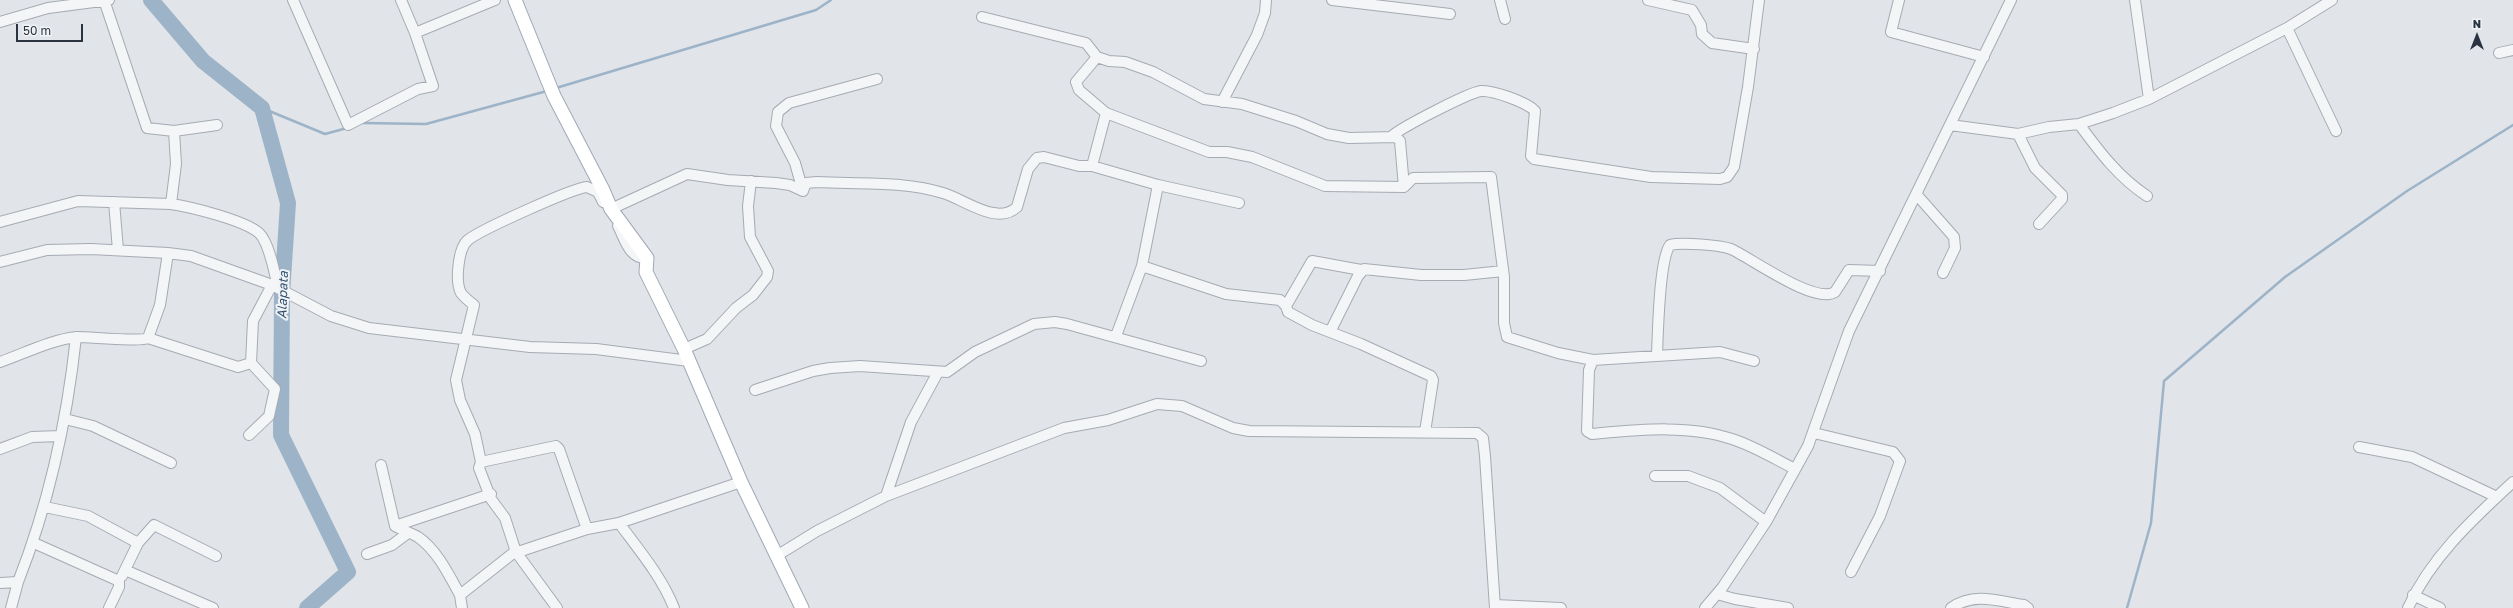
<!DOCTYPE html>
<style>
body{margin:0}
#map{position:relative;width:2513px;height:608px;overflow:hidden;background:#e1e4e9;font-family:"Golos Text",sans-serif}
canvas{display:block}
.north{position:absolute;left:2457px;top:16px;width:40px;height:40px;-webkit-text-stroke:3px #f0f3f6;paint-order:stroke;rotate:0deg;font-size:11px;font-weight:700;line-height:16px;text-align:center;color:#2a3340}
.north::after{content:'';display:block;margin:auto;width:14px;height:18px;background:#2a3340;clip-path:polygon(50% 0,100% 100%,50% 72%,0 100%)}
.scale{position:absolute;left:16px;top:24px;width:67px;height:18px;box-sizing:border-box;border:2px solid #2a3340;border-top:0;padding-left:5px;font-size:12px;line-height:14px;white-space:nowrap;color:#2a3340;-webkit-text-stroke:3px #f0f3f6;paint-order:stroke}
</style>
<div id="map">
<canvas width="2513" height="608"></canvas>
<div class="north">N</div>
<div class="scale">50 m</div>
</div>
<script>
const ctx = document.querySelector('canvas').getContext('2d');
ctx.lineJoin = 'round';
function trace(path, color, width, dash) {
  ctx.strokeStyle = color;
  ctx.lineWidth = width;
  ctx.lineCap = dash ? 'butt' : 'round';
  ctx.setLineDash(dash || []);
  ctx.stroke(path);
}
function label(font, color, halo, rows, align = 'center') {
  ctx.font = font + ' "Golos Text",sans-serif';
  ctx.lineWidth = 4;
  ctx.setLineDash([]);
  ctx.textBaseline = 'middle';
  ctx.strokeStyle = halo;
  ctx.fillStyle = color;
  for (const [text, x, y, turn = 0] of rows) {
    ctx.save();
    ctx.translate(x, y);
    ctx.rotate((+turn || 0) * Math.PI / 180);
    ctx.textAlign = isNaN(turn) ? turn : align;
    if (halo) ctx.strokeText(text, 0, 0);
    ctx.fillText(text, 0, 0);
    ctx.restore();
  }
}
const stream = new Path2D(`
 M556,88L816,10L831,0
 M262,108L325,134L347,128
 M363,123L426,124L547,91
 M2127,608L2151,523L2164,381L2285,277L2407,191L2513,125`);
const river = new Path2D(`
 M151,0L203,61L262,108L288,203L282,294L281,435L348,572L307,608`);
const minor = new Path2D(`
 M104,0L147,128L174,131L217,125
 M293,0L348,125L418,89L433,86L415,33L401,0
 M1332,0L1450,14
 M1500,0L1505,19
 M1648,0L1692,10L1701,25L1702,34L1712,43L1754,49
 M1899,0L1891,32L1984,57
 M2135,0L2149,99
 M982,17L1086,43L1097,57
 M0,22L48,8L109,0
 M2287,28L2336,131
 M415,33L495,0
 M2499,53L2513,50
 M1222,102L1257,35L1265,13L1266,0
 M2079,124C2099,151 2118,177 2147,196
 M1950,125L2018,134L2049,127L2079,124L2113,113L2149,99L2287,28L2332,0
 M174,131L176,164L171,204C191,207 244,220 259,233C269,242 275,274 278,288
 M2018,134L2035,168L2062,195V199L2039,224
 M1392,136C1402,127 1468,93 1481,91C1492,90 1527,102 1535,111L1531,156L1534,159L1651,177L1720,179L1727,177L1734,167L1748,87L1759,0
 M1092,166L1106,113
 M1158,185L1239,203
 M1404,187L1400,141L1396,137L1349,138L1327,134L1296,121L1242,104L1204,99L1153,72L1125,62L1109,61L1097,57L1076,82L1079,90L1106,113L1209,152H1227L1252,157L1325,186L1404,187L1413,178L1491,177L1504,277V323L1507,337L1558,353L1593,360
 M803,191L795,163L776,126L778,112L789,103L877,79
 M1917,195L1954,237L1955,248L1943,273
 M114,202L118,250
 M611,209L687,174L728,180L776,183L790,185L803,191L806,183L817,182C858,184 904,181 943,193C964,199 997,226 1017,207L1028,169L1037,158L1044,157L1079,166H1092L1158,185L1142,266L1116,336
 M0,222L78,201L171,204
 M618,226C625,239 629,259 647,258
 M0,262L47,250L91,249L168,253L191,256L272,285L331,316L369,328L530,347L596,349L689,361
 M1142,266L1226,294L1280,300L1286,306
 M1361,270L1312,261L1286,306L1288,312L1312,325L1361,344L1431,376L1433,380L1425,432
 M1330,332L1358,276L1364,269L1421,275H1464L1503,271
 M148,338L238,367L251,363L253,321L272,285
 M684,349L707,339L736,308L753,295L767,277L768,271L750,237L748,206L751,181
 M1657,355C1658,333 1659,260 1670,245C1681,242 1720,245 1731,249C1751,258 1815,305 1835,292L1849,270L1880,271
 M1754,361L1720,352L1593,360L1589,370L1587,431L1592,434C1636,430 1689,424 1732,439C1754,446 1775,459 1795,469
 M0,362C23,354 53,339 77,337C91,337 140,342 148,338L160,305L168,253
 M755,390L813,371L830,368L860,366L947,372L975,352L1034,324L1055,322L1067,324L1201,361
 M65,419L93,426L171,463
 M1814,433L1893,452L1900,461L1880,516L1851,572
 M249,435L269,416L275,389L251,363
 M2359,447L2412,457L2497,497
 M0,449L32,437L60,436
 M481,462L556,446L559,449L587,529
 M381,465L395,526
 M1655,476H1688L1720,488L1766,522
 M886,496L1064,428L1108,420L1157,404L1182,406L1233,428L1249,431L1477,433L1483,438L1485,456L1495,608
 M45,507L88,516L138,543L154,525L216,556
 M619,523C639,550 662,577 674,608
 M34,543L119,581V587L109,608
 M367,554L392,545L408,533
 M778,555L817,531L886,496L911,422L938,372
 M125,570L213,608
 M122,576L138,543
 M0,583L18,582C49,503 67,421 76,337
 M1717,594L1735,599L1788,608
 M460,595C449,575 437,550 418,537C411,533 402,530 395,526L491,494
 M2413,595L2440,608
 M1495,605L1561,608
 M11,608L18,582
 M462,608L460,595L512,554L587,529L619,523L741,482
 M557,608L516,552L505,518L491,499L479,468L481,462L475,434L460,400L456,380L474,305C470,302 464,297 461,293C455,282 458,248 468,240C480,230 573,188 587,187L598,192L603,202
 M1705,608L1722,588L1766,522L1808,446L1849,331L2011,0
 M1951,608C1974,592 1998,601 2024,605L2028,608
 M2408,608C2431,557 2473,519 2513,482`);
const major = new Path2D(`
 M515,0L554,96L603,190L611,209L647,258L646,272L684,349L741,482L802,608`);
const waterNames = [
 ["Alapata",283,295,-88]
];
trace(stream, '#9db4c8', 2.5);
trace(river, '#9db4c8', 16);
trace(minor, '#a6abb3', 12);
trace(major, '#a0a9b4', 15);
trace(minor, '#f3f5f7', 10);
trace(major, '#fff', 13);
label('italic 13px', '#355472', '#f0f3f6', waterNames);
</script>
